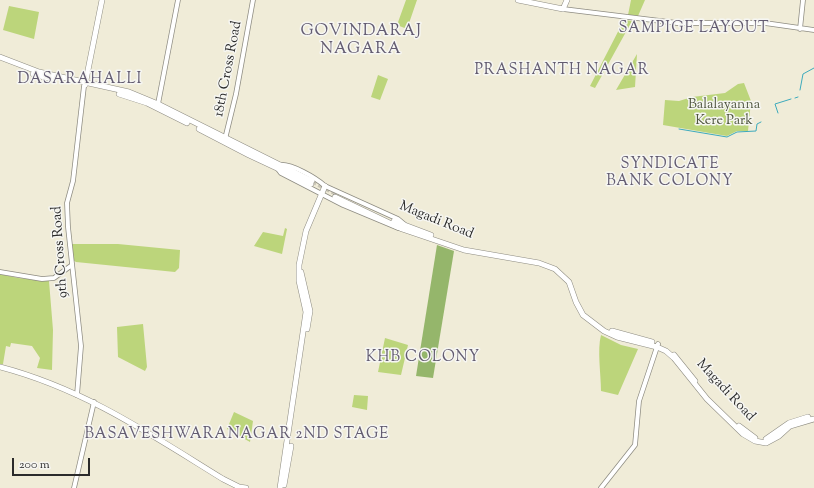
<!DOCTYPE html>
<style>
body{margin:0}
#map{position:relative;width:814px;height:488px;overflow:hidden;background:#f0ecd8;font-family:"Sorts Mill Goudy",serif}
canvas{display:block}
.scale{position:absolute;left:12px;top:458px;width:78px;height:18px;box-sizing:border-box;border:2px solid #2b2b2b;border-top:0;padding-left:5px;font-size:12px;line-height:14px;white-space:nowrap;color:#2b2b2b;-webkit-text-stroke:3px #f6f6f2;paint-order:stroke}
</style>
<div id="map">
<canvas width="814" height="488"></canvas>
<div class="scale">200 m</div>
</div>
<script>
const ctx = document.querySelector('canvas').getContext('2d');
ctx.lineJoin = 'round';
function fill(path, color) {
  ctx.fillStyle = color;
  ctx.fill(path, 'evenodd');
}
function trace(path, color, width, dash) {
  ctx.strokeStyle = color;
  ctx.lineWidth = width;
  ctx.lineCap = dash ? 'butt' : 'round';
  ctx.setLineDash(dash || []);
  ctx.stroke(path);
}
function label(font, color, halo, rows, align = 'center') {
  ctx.font = font + ' "Sorts Mill Goudy",serif';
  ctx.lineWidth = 3;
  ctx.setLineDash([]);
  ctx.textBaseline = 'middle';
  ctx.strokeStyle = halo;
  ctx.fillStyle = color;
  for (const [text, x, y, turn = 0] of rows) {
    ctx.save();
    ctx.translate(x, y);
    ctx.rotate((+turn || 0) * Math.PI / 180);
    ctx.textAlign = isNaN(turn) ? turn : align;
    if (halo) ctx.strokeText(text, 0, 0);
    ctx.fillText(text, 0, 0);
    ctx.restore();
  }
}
const green = new Path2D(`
 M406,0H417L407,29L397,25Z
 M631,0H645L638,16L628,15Z
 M9,6L39,12L34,39L3,30Z
 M624,20L632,21L595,88L590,86Z
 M637,54L635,87L616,90Z
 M378,75L388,79L380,100L371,97Z
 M744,83L751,101L748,131H737L727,136L663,125L665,100L679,101L692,97L725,93L738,84Z
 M285,228L287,229L282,254L254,246L263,232L283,236Z
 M72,244H118L180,250L179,268L175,272L76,262L73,260Z
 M0,274L18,278L49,281L53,330L52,370L37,368L40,358L32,346L11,343L10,347L6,346L3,364H0Z
 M143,324L147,367L145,371L118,357L117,327Z
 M601,335L621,345L638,349L618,395L601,391C601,374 597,350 601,335Z
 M385,338L408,345L401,375L378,372Z
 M354,395L368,396L367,410L352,407Z
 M234,412L253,421L250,442L227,429Z`);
const forest = new Path2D(`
 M437,245L454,251L433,378L416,376Z`);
const stream = new Path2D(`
 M800,90L803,74L814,68
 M795,98L798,97
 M778,113L775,104L791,99
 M679,129L727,137L737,132L756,131L757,124L761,122`);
const majorTunnel = new Path2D(`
 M312,181L337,194`);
const minor = new Path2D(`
 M563,9L677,23H765L814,30
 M800,29L803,0
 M158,104L178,0
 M225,139L236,94L253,0
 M279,165C291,163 316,178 325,186L398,219L404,224
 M278,169L281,173L343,205L398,228
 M0,272L42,279L54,278L72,265
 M77,395L81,346L68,227L67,203L73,181L84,86
 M74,488L94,402
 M601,488L635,445L639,401L658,344`);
const major = new Path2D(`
 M518,0L563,9L567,0
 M0,57L39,72L129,92L158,104L312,181
 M33,74L52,79
 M85,85L102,0
 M119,94L147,103L187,123
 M199,129L249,155L311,184
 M335,197L402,229L464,250L539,263L555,269L569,282L576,302L583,315L604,331L617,337L657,347L666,351L674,358L707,399L743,434L755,441L766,443L779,436L790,426L814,419
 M394,221L431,235
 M301,272L310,311L307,329
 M612,331L652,342
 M674,355L695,381
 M0,367C84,389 150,434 223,479L239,487L246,488
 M739,426L755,438
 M766,439L789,423L808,417
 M284,485L291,446
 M280,488L306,312L299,281V265L306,231L325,186`);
const streetNames = [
 ["18th Cross Road",229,69,-79],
 ["Magadi Road",436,221,22],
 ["9th Cross Road",61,252,-94],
 ["Magadi Road",725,391,47]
];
const parkNames = [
 ["Balalayanna",724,106],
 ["Kere Park",724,122]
];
const neighbourhoodNames = [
 ["SAMPIGE LAYOUT",694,29],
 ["PRASHANTH NAGAR",562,71],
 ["DASARAHALLI",80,80],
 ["SYNDICATE",670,165],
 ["BANK COLONY",670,182],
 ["KHB COLONY",423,358],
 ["BASAVESHWARANAGAR 2ND STAGE",237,435]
];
const quarterNames = [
 ["GOVINDARAJ",361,32],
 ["NAGARA",361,50]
];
fill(green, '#bcd57b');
fill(forest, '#95b66b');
trace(stream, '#3daabc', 1);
trace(majorTunnel, '#c9c5b5', 5, [5, 2.5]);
trace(minor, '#8e8c82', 5.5);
trace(major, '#8e8c82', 6);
trace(minor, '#fff', 4);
trace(major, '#fff', 5);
label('14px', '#2b2b2b', '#f6f6f2', streetNames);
label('14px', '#4f563f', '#f6f6f2', parkNames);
ctx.letterSpacing = '1px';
label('15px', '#635c71', '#f6f6f2', neighbourhoodNames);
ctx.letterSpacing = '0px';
ctx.letterSpacing = '1px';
label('16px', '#635c71', '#f6f6f2', quarterNames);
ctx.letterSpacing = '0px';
</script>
